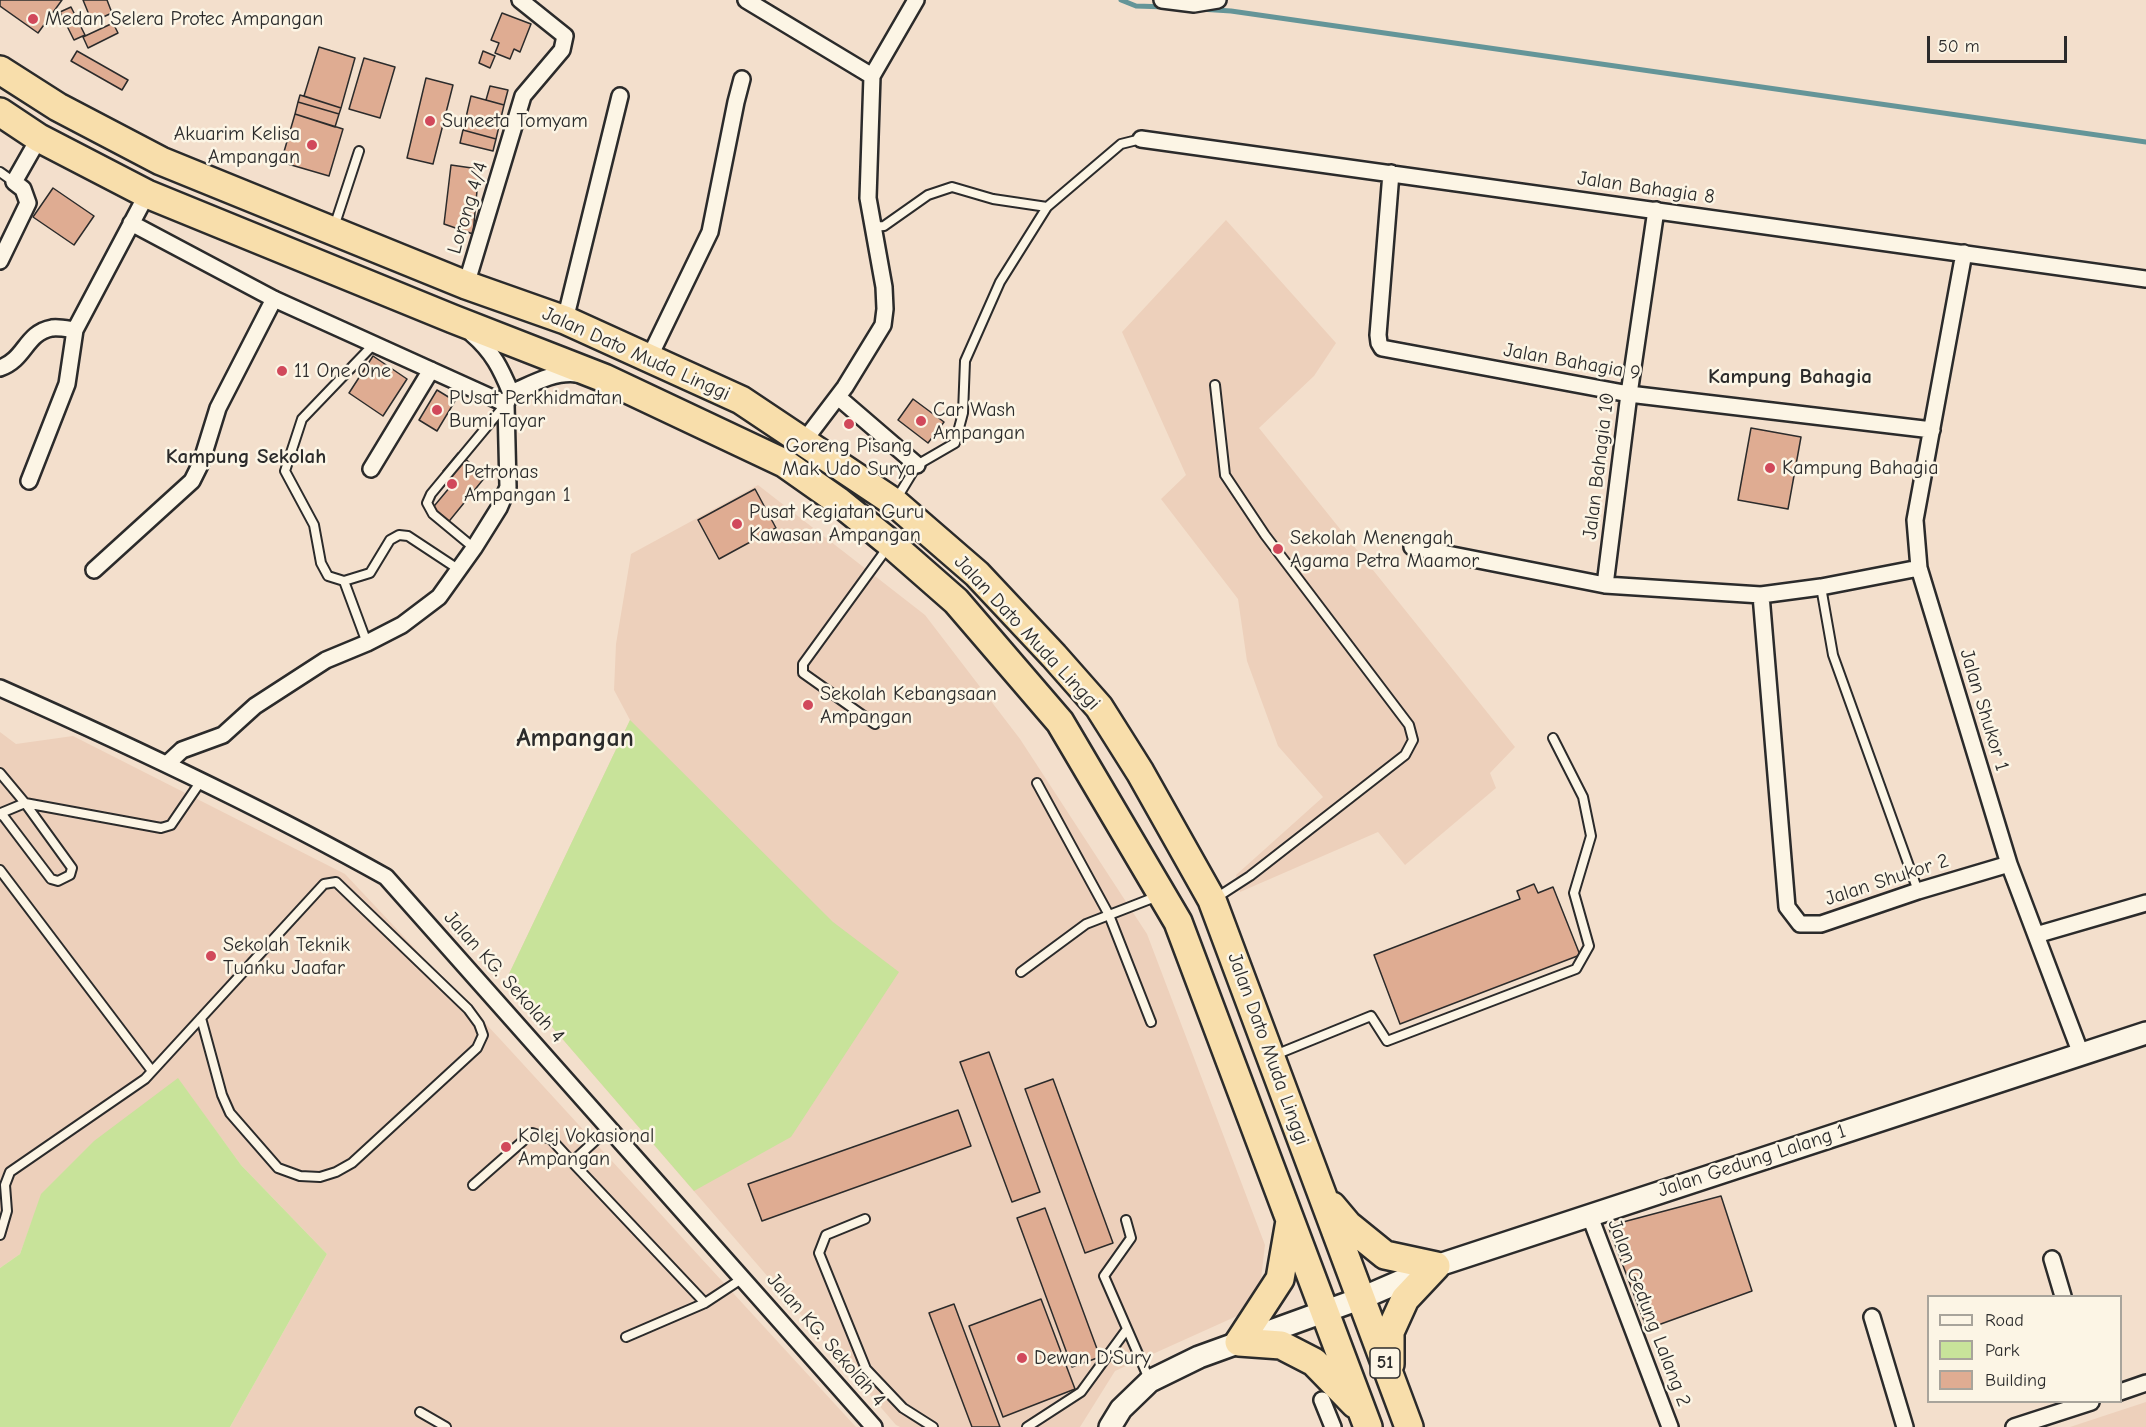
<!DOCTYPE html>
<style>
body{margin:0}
#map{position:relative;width:2146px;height:1427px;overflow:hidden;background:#f3dfcc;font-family:"Comic Neue",sans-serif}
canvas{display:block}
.legend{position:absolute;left:1927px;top:1295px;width:195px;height:108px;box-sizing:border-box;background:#fcf5e5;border:2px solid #a8a49b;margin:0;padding:8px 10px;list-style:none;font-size:18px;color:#2b2b2b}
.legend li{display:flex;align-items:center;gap:12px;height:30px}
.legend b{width:30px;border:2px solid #a8a49b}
.scale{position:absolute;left:1927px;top:36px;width:140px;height:27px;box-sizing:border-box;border:3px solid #2b2b2b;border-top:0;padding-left:8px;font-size:18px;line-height:21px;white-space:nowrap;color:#2b2b2b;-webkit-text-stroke:4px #fcf5e5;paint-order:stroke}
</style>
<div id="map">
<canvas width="2146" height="1427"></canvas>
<ul class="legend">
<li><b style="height:8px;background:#fcf5e5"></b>Road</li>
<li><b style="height:16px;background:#c8e39a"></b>Park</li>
<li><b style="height:16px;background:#dfac92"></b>Building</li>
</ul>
<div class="scale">50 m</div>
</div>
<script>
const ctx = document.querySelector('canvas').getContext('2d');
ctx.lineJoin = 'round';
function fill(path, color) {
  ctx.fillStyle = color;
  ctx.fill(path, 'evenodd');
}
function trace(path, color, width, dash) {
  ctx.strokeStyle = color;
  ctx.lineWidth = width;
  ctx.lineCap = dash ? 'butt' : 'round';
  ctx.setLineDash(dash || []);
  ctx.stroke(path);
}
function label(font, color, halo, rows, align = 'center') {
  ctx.font = font + ' "Comic Neue",sans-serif';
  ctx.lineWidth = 5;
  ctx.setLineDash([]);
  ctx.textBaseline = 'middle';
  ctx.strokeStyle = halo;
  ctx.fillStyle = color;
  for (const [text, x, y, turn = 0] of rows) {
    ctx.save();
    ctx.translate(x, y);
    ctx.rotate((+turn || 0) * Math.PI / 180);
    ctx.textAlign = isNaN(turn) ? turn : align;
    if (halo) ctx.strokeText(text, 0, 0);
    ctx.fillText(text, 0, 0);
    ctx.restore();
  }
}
const built = new Path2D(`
 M1226,220L1336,343L1314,376L1259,428L1515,747L1490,773L1496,788L1405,865L1378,832L1240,892L1236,875L1323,797L1278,746L1247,661L1238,599L1161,499L1186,475L1122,332Z
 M758,485L925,615L1020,739L1147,934L1265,1245L1261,1279L1237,1316L1115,1371L1080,1427H900L896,1425L508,976L630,720L614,690L616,644L631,554Z
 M0,732L16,744L73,736L345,874L500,1039L856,1427H230L327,1254L241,1165L178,1079L42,1194L20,1254L0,1268Z
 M2146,1402V1427H2070Z`);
const green = new Path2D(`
 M630,720L833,922L899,972L791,1137L694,1191L508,976Z
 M178,1078L241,1165L327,1254L230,1427H0V1268L20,1254L41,1194L94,1141Z`);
const stream = new Path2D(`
 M1121,0L1136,6L1167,7
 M1200,9L1231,11L2146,142`);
const building = new Path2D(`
 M0,0H62L38,33L0,6Z
 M83,0H107L112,13L92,22Z
 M71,7L85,35L74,40L60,12Z
 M502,13L531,24L520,52L514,49L510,59L495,53L499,43L491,40Z
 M113,23L118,33L88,48L83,37Z
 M319,47L355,58L341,108L304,96Z
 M77,51L128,80L122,90L71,61Z
 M483,51L495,56L490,68L479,63Z
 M364,58L395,67L380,118L349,109Z
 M426,78L453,85L433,164L407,158Z
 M490,86L508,90L504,105L486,100Z
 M300,95L341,108L339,114L298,102Z
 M471,96L504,105L496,139L463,130Z
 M298,102L339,114L335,127L295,114Z
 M295,114L343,129L329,176L281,162Z
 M463,130L496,139L493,151L460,143Z
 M451,165L479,169L473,234L444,224Z
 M53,188L94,216L74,245L33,217Z
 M373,356L407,379L383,416L349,393Z
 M437,390L455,401L437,431L419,420Z
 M913,399L944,422L928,443L898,420Z
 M1751,428L1801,437L1788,509L1738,500Z
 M458,453L486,476L446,525L430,511L455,481L443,471Z
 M755,489L776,528L719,559L698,520Z
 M1534,884L1538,893L1553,887L1580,955L1400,1024L1374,955L1520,899L1517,891Z
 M989,1052L1040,1192L1012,1202L960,1062Z
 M1053,1079L1113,1243L1085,1253L1025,1089Z
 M958,1110L971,1146L762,1221L748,1184Z
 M1721,1196L1752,1291L1647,1329L1608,1226Z
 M1045,1208L1100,1357L1072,1367L1017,1218Z
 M1041,1299L1075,1389L1003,1417L969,1326Z
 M954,1304L1000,1427H972L929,1313Z`);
const lane = new Path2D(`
 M0,172L14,182
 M334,227L359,151
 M872,227L884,226L928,195L952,187L993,199L1047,207
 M374,344L302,419L285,471L314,525L321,563L328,576L344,581L370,573L390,540L399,535L408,536L458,569
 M1215,385L1225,475L1265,535L1409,725L1413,740L1405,755L1250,876L1216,898
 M897,498L917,465L955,443L963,413L965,361L1000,282L1047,207L1121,144L1141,139
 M474,548L433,514L427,503L431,494L504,406
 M344,581L367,643
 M1821,587L1833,655L1918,891
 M875,724L803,673V664L888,547
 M0,773L25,803L161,828L171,825L201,781
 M1037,783L1109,915L1151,1022
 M0,815L1,813L25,803L72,868L70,875L58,881L51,879L1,813
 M0,870L152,1071
 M1021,972L1086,924L1158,896
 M1275,1055L1371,1016L1387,1041L1576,969L1589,946L1574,893L1591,836L1583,797L1553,738
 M609,1128L572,1162L705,1303L743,1278
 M473,1185L532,1133L551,1139L572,1162
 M865,1219L826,1235L819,1253L866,1369L903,1408L933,1427
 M1126,1220L1131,1238L1104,1276L1149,1379
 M0,1235L7,1211L5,1185L10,1172L145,1079L324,884L336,882L468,1009L479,1024L483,1035L477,1048L352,1163L336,1172L320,1177L300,1176L278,1168L230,1113L222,1095L201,1018
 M626,1337L705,1303
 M420,1412L446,1427
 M1027,1427L1081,1392L1127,1329`);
const street = new Path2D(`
 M746,0L872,76
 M1162,0L1194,4L1218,0
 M1141,139L2146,279
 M1391,173L1378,335L1379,343L1382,348L1629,394L1932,430
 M131,223L274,299L506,404
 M1964,253L1915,520L1919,568L2009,864
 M0,261L28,203L23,189L14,182L39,138
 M466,285L523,96L562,50L565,36L520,0
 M565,320L620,96
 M472,334C493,352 501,369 511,393
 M649,358L710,232L736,102L742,79
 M0,368C26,359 25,333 52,328C59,327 68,329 75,330
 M838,397L917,465
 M804,441L845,387L883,325L885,309L884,287L868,198L872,76L916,0
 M371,469L431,370
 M29,481L67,384L75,330L147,194
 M1412,547L1605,585L1761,595L1821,587L1919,568
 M94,570L192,481L201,463L218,408L274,299
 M1605,585L1629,394L1656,210
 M1761,595L1787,907L1800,924H1821L1918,891L2009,864L2081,1054
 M0,688C131,746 261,807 386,877L874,1427
 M167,764L182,750L223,735L255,706L326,660L367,643L402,625L439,597L474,548L499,508L508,487L506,404L511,393C532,384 554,371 577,374
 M2036,935L2146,903
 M1589,1214L1670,1427
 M2052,1259L2063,1296
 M1872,1317L1905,1427
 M2120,1392L2146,1383
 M1322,1400L1333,1427
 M2014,1427L2091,1402`);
const secondary = new Path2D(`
 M1110,1427L1121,1409L1150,1381L1199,1357L1362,1298L1436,1266L2146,1033`);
const highway = new Path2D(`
 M0,70L58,107L161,161L466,285L565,320L741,400L895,503L977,574L1054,656L1099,707L1140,772L1212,900L1409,1427
 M0,112L39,138L147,194L453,319L604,378L784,463L838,501L891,544L956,601L1060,722L1178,922L1368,1427
 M1332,1206L1348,1225L1385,1255L1436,1266
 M1290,1221L1280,1279L1239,1342L1281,1345L1314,1362L1355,1404
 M1390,1364V1332L1405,1299L1436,1266`);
const markers = [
 [33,19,6,"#d1495b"],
 [430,121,6,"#d1495b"],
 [312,145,6,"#d1495b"],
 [282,371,6,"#d1495b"],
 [437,410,6,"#d1495b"],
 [921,421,6,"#d1495b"],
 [849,424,6,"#d1495b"],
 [1770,468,6,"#d1495b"],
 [452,484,6,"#d1495b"],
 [737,524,6,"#d1495b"],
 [1278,549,6,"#d1495b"],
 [808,705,6,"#d1495b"],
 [211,956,6,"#d1495b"],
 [506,1147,6,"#d1495b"],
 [1022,1358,6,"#d1495b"]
];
const shields = [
 [1385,1363,30]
];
const shieldNames = [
 ["51",1385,1363]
];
const poiNames = [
 ["Medan Selera Protec Ampangan",45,19],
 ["Suneeta Tomyam",442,121],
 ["Akuarim Kelisa",300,134,"right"],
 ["Ampangan",300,157,"right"],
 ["11 One One",294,371],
 ["PUsat Perkhidmatan",449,398],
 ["Bumi Tayar",449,421],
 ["Car Wash",933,410],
 ["Ampangan",933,433],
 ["Goreng Pisang",849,446,"center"],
 ["Mak Udo Surya",849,469,"center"],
 ["Kampung Bahagia",1782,468],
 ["Petronas",464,472],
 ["Ampangan 1",464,495],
 ["Pusat Kegiatan Guru",749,512],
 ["Kawasan Ampangan",749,535],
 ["Sekolah Menengah",1290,538],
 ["Agama Petra Maamor",1290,561],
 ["Sekolah Kebangsaan",820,694],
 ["Ampangan",820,717],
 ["Sekolah Teknik",223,945],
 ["Tuanku Jaafar",223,968],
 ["Kolej Vokasional",518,1136],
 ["Ampangan",518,1159],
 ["Dewan D'Sury",1034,1358]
];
const streetNames = [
 ["Jalan Bahagia 8",1646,188,8],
 ["Lorong 4/4",468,208,-73],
 ["Jalan Dato Muda Linggi",636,354,24],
 ["Jalan Bahagia 9",1572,362,10],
 ["Jalan Bahagia 10",1599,466,-83],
 ["Jalan Dato Muda Linggi",1027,633,47],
 ["Jalan Shukor 1",1984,710,73],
 ["Jalan Shukor 2",1887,880,-18],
 ["Jalan KG. Sekolah 4",504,977,48],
 ["Jalan Dato Muda Linggi",1268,1049,70],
 ["Jalan Gedung Lalang 1",1752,1161,-18],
 ["Jalan Gedung Lalang 2",1649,1313,69],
 ["Jalan KG. Sekolah 4",826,1340,49]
];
const neighbourhoodNames = [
 ["Kampung Bahagia",1790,377],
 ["Kampung Sekolah",246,457]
];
const districtNames = [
 ["Ampangan",575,739]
];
fill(built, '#edd0bb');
fill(green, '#c8e39a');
trace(stream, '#649598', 5);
fill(building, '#dfac92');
trace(building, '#2b2b2b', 1.5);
trace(lane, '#2b2b2b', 12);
trace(street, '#2b2b2b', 20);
trace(secondary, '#2b2b2b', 26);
trace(highway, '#2b2b2b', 32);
trace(lane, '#fcf5e5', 8);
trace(street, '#fcf5e5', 15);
trace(secondary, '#fcf5e5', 21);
trace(highway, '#f8deab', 27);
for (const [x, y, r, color] of markers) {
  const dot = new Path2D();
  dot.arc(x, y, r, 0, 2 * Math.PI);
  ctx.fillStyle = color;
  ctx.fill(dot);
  trace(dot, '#fcf5e5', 2);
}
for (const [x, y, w] of shields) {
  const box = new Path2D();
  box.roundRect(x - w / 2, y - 15, w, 30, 4.5);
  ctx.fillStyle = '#fcf5e5';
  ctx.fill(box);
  trace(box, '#2b2b2b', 1.5);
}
label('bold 18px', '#2b2b2b', null, shieldNames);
label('20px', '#2b2b2b', '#fcf5e5', poiNames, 'left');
label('20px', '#2b2b2b', '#fcf5e5', streetNames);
label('bold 21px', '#2b2b2b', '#fcf5e5', neighbourhoodNames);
label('bold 26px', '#2b2b2b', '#fcf5e5', districtNames);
</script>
